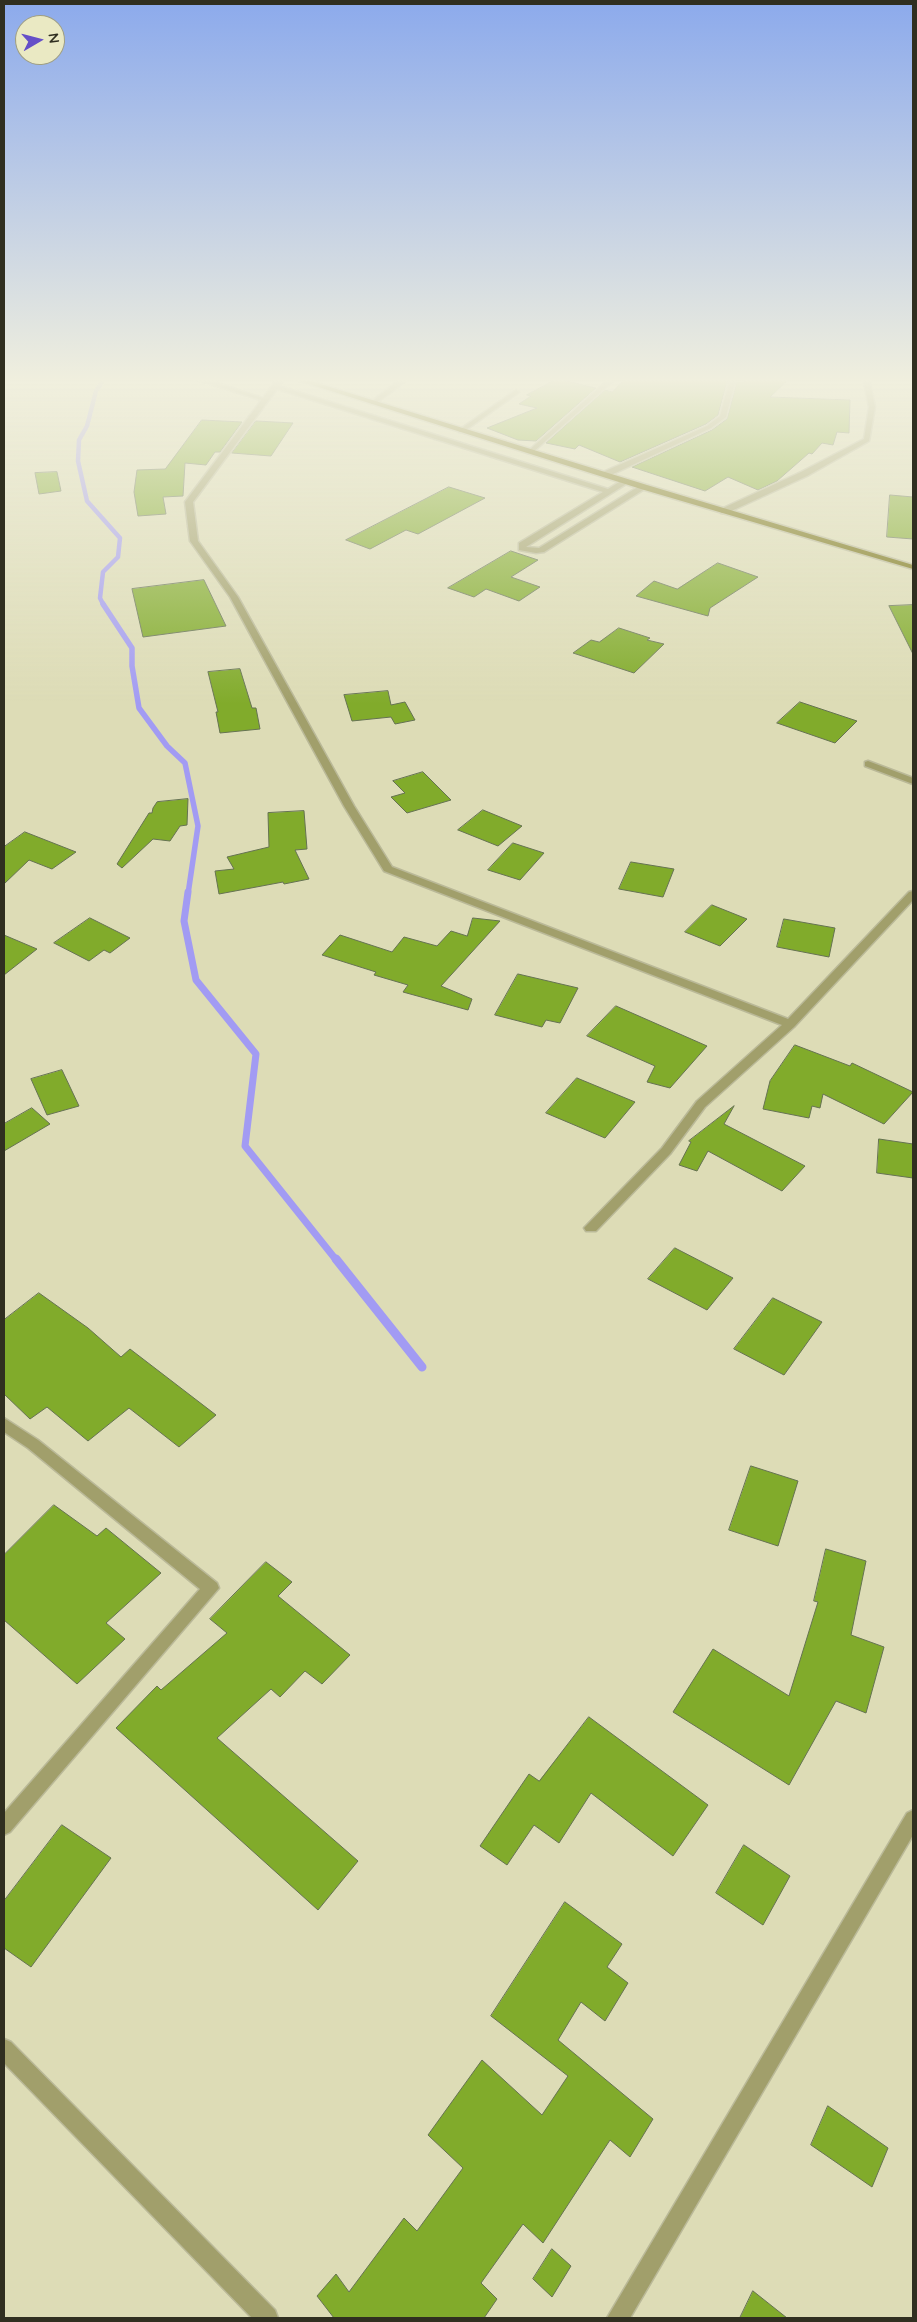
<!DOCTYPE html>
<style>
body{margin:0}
#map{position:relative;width:917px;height:2322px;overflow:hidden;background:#dddcb6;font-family:Quicksand,sans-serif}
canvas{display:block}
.frame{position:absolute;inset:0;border:5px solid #302f20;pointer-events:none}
.north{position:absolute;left:15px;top:15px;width:50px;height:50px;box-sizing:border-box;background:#eae9c3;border:1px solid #a09f82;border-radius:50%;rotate:82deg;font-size:14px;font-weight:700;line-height:20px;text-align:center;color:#302f20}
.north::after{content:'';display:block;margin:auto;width:18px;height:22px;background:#654fc8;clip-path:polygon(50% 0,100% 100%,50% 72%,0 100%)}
</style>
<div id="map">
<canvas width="917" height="2322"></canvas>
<div class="frame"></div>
<div class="north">N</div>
</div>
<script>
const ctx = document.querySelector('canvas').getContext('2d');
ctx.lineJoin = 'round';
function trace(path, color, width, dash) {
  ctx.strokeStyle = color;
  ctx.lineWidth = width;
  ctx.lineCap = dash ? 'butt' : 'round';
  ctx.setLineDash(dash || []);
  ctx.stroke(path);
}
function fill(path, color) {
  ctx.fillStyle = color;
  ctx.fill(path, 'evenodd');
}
const streamFar3 = new Path2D(`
 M104,606L100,598L103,572L118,557L120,538L87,501L78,461L79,440L87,426L96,391L105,378`);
const streamFar2 = new Path2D(`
 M103,604L132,648V666L139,708L167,746L185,763L198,826L188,894`);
const streamFar1 = new Path2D(`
 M188,892L184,921L196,980L256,1054L245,1146L337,1261`);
const stream = new Path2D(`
 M336,1259L422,1367`);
const building = new Path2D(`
 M626,378H704L727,381L718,415L706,424L620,462L579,445L575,449L546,443L605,390L612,392Z
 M748,378H790L770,397L850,400L849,433L837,432L833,445L822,443L812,454L809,453L777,481L758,490L728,477L705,491L632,467L712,430L727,419L737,382H744Z
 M557,379L596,388L536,441L518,440L487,428L537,408L519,404L531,396L527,395Z
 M202,420L242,422L220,452H215L206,465L185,463L183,496L163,497L166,514L138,516L134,492L137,470L165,469Z
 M256,421L293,423L271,456L232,453Z
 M57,472L61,491L39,494L35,473Z
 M449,487L485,498L418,534L406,530L370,549L346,540Z
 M890,495L913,497V539L887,537Z
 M511,551L538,560L511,577L540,587L519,601L486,589L474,597L448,588Z
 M718,563L758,577L710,608L708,616L636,596L654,581L677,589Z
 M204,580L226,626L143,637L132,589Z
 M913,605V654L889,606Z
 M619,628L650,638L647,640L664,644L634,673L573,653L591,640L599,642Z
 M240,669L252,708H256L260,729L220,733L216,712H218L208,672Z
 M388,691L391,705L405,702L415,720L395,724L391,717L352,721L344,695Z
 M800,702L857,721L835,743L777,723Z
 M423,772L451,800L407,813L391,797L405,793L393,781Z
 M188,799L187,825L180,826L170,841L153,839L122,868L117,864L149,813H152L153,808L157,802Z
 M483,810L522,826L498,846L458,830Z
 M304,811L307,849L295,850L309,879L284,884L283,882L219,894L215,871L234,869L227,857L269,847L268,813Z
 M25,832L76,852L52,869L29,860L4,884V847Z
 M513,843L544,853L520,880L488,870Z
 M631,862L674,869L663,897L619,889Z
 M712,905L747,919L720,946L685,932Z
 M90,918L130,938L110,953L104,950L89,961L54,943Z
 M473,918L500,921L441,986L472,999L468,1010L403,992L408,985L374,975L376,972L322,955L340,935L392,952L404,937L437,946L451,931L467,936Z
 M784,919L835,928L829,957L777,947Z
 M4,935L37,949L4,975Z
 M518,974L578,988L560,1023L546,1020L542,1027L495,1015Z
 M616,1006L707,1046L670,1088L647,1082L655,1066L587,1036Z
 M795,1045L850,1066L852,1063L913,1092L884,1124L823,1094L820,1108L812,1106L809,1118L763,1109L770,1081Z
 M62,1070L79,1106L47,1115L31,1079Z
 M577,1078L635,1102L605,1138L546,1113Z
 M734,1106L724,1124L805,1166L782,1191L708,1151L697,1171L679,1165L691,1142L689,1141Z
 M32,1108L50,1124L4,1151V1124Z
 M879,1139L913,1144V1178L877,1173Z
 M675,1248L733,1278L707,1310L648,1279Z
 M39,1293L88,1328L121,1357L130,1349L216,1415L179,1447L129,1408L88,1441L47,1407L30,1419L4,1394V1320Z
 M773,1298L822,1322L784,1375L734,1349Z
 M751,1466L798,1481L778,1546L729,1530Z
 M54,1505L97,1536L106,1528L161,1573L106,1623L125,1639L77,1684L4,1620V1555Z
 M826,1549L866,1561L851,1635L884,1647L866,1713L836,1701L789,1785L673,1712L713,1649L789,1696L818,1602L814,1601Z
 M266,1562L292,1582L278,1596L350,1655L322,1684L305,1671L280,1697L271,1689L217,1738L358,1861L318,1910L116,1728L157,1686L161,1690L227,1633L210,1619Z
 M589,1717L708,1805L673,1856L591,1793L559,1843L534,1825L507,1865L480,1846L529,1774L539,1781Z
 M62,1825L111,1858L31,1967L4,1948V1901Z
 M744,1845L790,1876L763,1925L716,1893Z
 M565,1902L622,1944L607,1967L628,1983L605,2021L581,2002L558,2040L653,2119L630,2157L610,2140L543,2243L523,2224L481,2283L497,2299L484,2318H334L317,2296L336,2274L349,2292L404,2218L417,2231L463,2168L428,2135L482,2060L542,2115L568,2076L491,2016Z
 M828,2106L888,2148L872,2187L811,2145Z
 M552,2249L571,2266L552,2297L533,2279Z
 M753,2291L787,2318H740Z`);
const service = new Path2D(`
 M191,378H202L269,400L264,401Z
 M402,378H410L375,404H371V402Z
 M276,385L608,489L624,479L631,481L526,547L539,548L641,485L648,487L544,552L536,553L519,550V543L603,492L274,388V386Z
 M516,390L519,392L518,393L463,432H459V430Z`);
const minor = new Path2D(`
 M278,378H285L193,502L198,541L238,597L354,806L392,867L788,1019L909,892L913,891V900L794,1027L705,1107L670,1154L596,1231H586L584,1228L662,1148L697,1101L782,1025L384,871L344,806L230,597L190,541L185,502Z
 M730,378H736L726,417L711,428L609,476H603V472L707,426L720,416Z
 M863,378H869L875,407L869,441L807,476L727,513H721V509L801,472L864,439L869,407Z
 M607,381L612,382L532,453H528V451Z
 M868,761L913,778V784L865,766V762Z
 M4,1418L38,1440L217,1583L219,1588L10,1832L4,1835V1813L200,1589L28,1448L4,1432Z
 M913,1810V1835L630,2318H607L907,1813Z
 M4,2039L11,2042L275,2310L278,2318H252L4,2063Z`);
const primary = new Path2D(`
 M290,378H301L647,485L913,565V569L641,489Z`);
trace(streamFar3, '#a29bf3', 4.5);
trace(streamFar2, '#a29bf3', 5.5);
trace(streamFar1, '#a29bf3', 7);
trace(stream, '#a29bf3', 9);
fill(building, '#81ab2b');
trace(building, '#657252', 1);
trace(service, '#bab998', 3);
trace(minor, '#bab998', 3);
trace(primary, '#bab998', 3);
fill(service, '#a19f6b');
fill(minor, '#a19f6b');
fill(primary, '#716c0a');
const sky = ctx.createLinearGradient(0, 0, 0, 704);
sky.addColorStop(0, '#8caaec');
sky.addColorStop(0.54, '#f0efde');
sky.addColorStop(1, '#f0efde00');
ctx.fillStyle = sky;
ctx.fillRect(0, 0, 917, 704);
</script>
